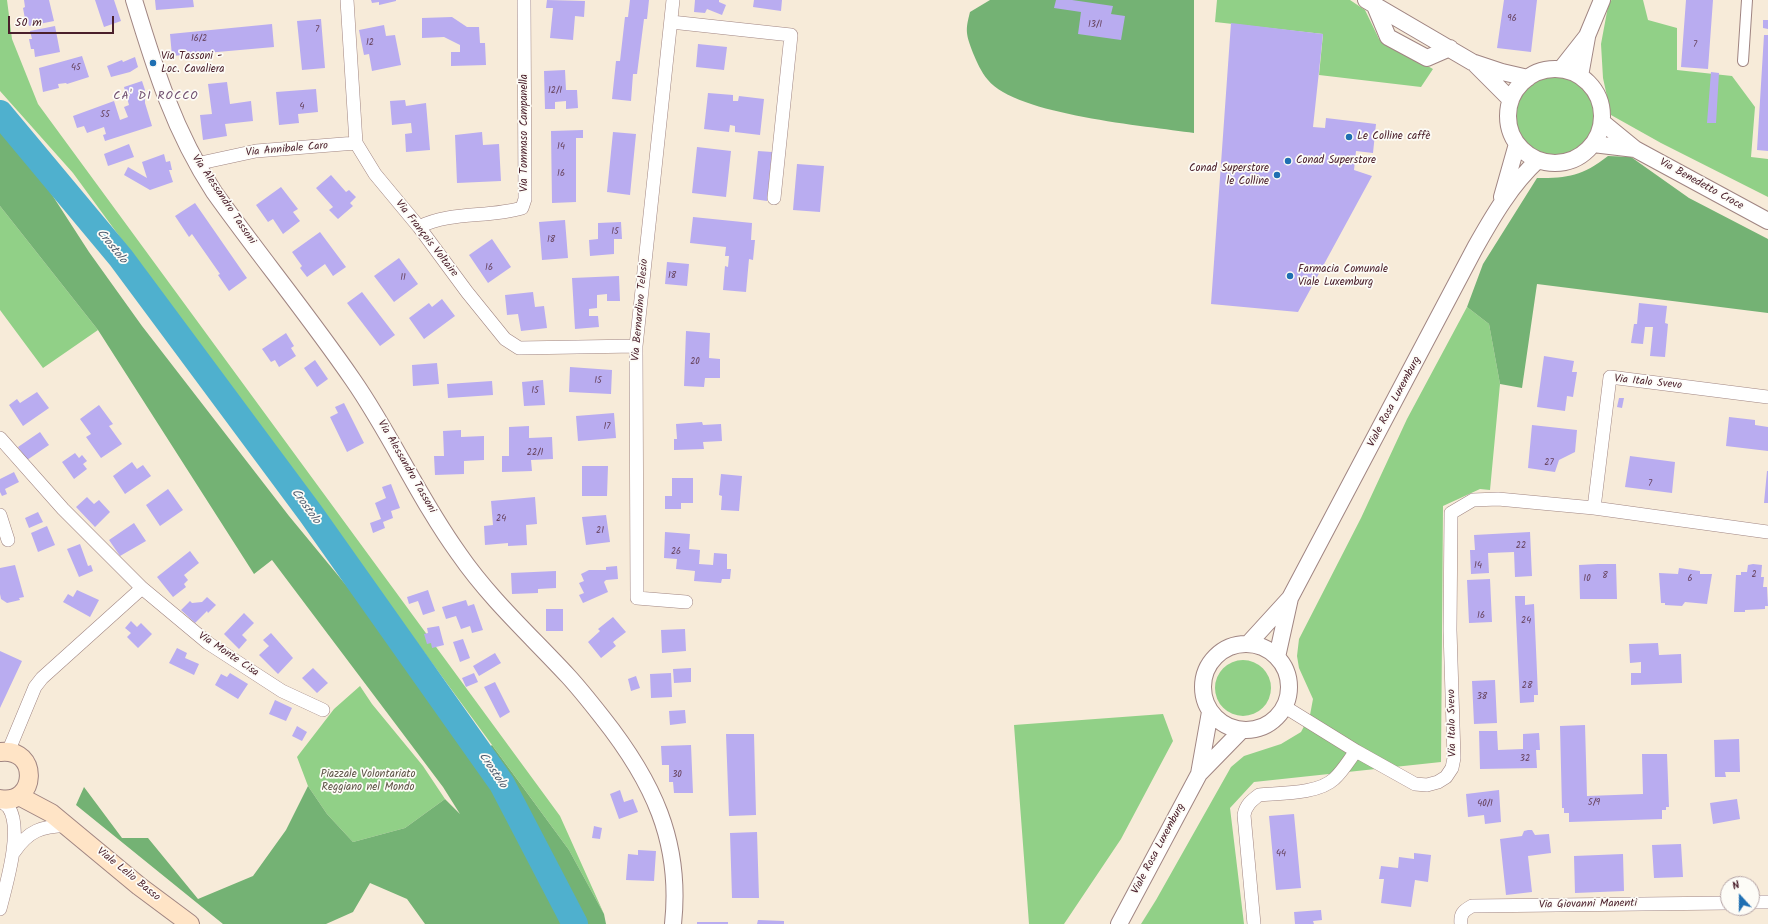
<!DOCTYPE html>
<meta charset="utf-8">
<style>
body{margin:0}
#map{position:relative;width:1768px;height:924px;overflow:hidden;background:#f7ebd9;font-family:Kalam,sans-serif}
canvas{display:block}
.north{position:absolute;left:1720px;top:876px;width:40px;height:40px;box-sizing:border-box;background:#fdfcf7;border:1px solid #b5a4a5;border-radius:50%;rotate:339deg;font-size:11px;font-weight:700;line-height:16px;text-align:center;color:#4a1f2b}
.north::after{content:'';display:block;margin:auto;width:14px;height:18px;background:#1f6fb2;clip-path:polygon(50% 0,100% 100%,50% 72%,0 100%)}
.scale{position:absolute;left:8px;top:16px;width:106px;height:18px;box-sizing:border-box;border:2px solid #4a1f2b;border-top:0;padding-left:5px;font-size:12px;line-height:14px;white-space:nowrap;color:#4a1f2b;-webkit-text-stroke:3px #fdfcf7;paint-order:stroke}
</style>
<div id="map">
<canvas width="1768" height="924"></canvas>
<div class="north">N</div>
<div class="scale">50 m</div>
</div>
<script>
const ctx = document.querySelector('canvas').getContext('2d');
ctx.lineJoin = 'round';
function fill(path, color) {
  ctx.fillStyle = color;
  ctx.fill(path, 'evenodd');
}
function trace(path, color, width, dash) {
  ctx.strokeStyle = color;
  ctx.lineWidth = width;
  ctx.lineCap = dash ? 'butt' : 'round';
  ctx.setLineDash(dash || []);
  ctx.stroke(path);
}
function label(font, color, halo, rows, align = 'center') {
  ctx.font = font + ' Kalam,sans-serif';
  ctx.lineWidth = 3.5;
  ctx.setLineDash([]);
  ctx.textBaseline = 'middle';
  ctx.strokeStyle = halo;
  ctx.fillStyle = color;
  for (const [text, x, y, turn = 0] of rows) {
    ctx.save();
    ctx.translate(x, y);
    ctx.rotate((+turn || 0) * Math.PI / 180);
    ctx.textAlign = isNaN(turn) ? turn : align;
    if (halo) ctx.strokeText(text, 0, 0);
    ctx.fillText(text, 0, 0);
    ctx.restore();
  }
}
const green = new Path2D(`
 M0,0H7L12,39L38,104L560,816L604,914L569,850L73,173L0,91Z
 M1217,0H1350L1365,10L1379,39L1433,69L1421,87L1319,75L1323,34L1215,22Z
 M1612,0H1643L1648,20L1677,28V70L1732,76L1755,107L1751,157L1768,159V197L1661,143L1611,115L1603,78L1601,44L1609,1Z
 M1515 116a40 40 0 1 1 80 0a40 40 0 1 1-80 0Z
 M0,206L98,330L43,368L0,310Z
 M1467,307L1489,324L1500,384L1490,490L1480,489L1443,506L1441,762L1254,782L1230,808L1244,924H1141L1156,900L1231,767L1244,756L1281,744L1301,732L1310,715L1313,699L1299,668L1297,656L1299,639L1361,518L1407,419Z
 M1215 688a28 28 0 1 1 56 0a28 28 0 1 1-56 0Z
 M360,686L372,704L423,766L445,799L405,828L353,842L327,814L308,786L297,757L334,709Z
 M1163,714L1173,741L1121,839L1064,924H1029L1014,725Z`);
const forest = new Path2D(`
 M990,0H1194V133C1147,126 1016,115 988,80C981,72 977,62 973,53C966,34 965,31 970,12Z
 M0,124L34,167L89,252L142,326L289,516L369,613L476,758L492,745L569,850L604,914L606,924H425L407,899L370,883L353,912L326,924H223L76,805L84,787L122,838H148L198,899L253,876L286,830L308,786L327,814L353,842L405,828L445,799L460,814L443,787L272,560L254,574L98,330L0,206Z
 M1608,156L1631,157L1689,198L1768,239V313L1537,284L1522,388L1500,384L1489,324L1467,307L1483,264L1537,178C1569,178 1582,176 1608,156Z`);
const river = new Path2D(`
 M0,113L121,258L311,514L502,784L575,924`);
const building = new Path2D(`
 M24,0H49L54,21L29,26L27,18L25,19L23,8L25,7Z
 M95,0H114L121,21L104,27Z
 M155,0H193L194,7L156,10Z
 M371,0H396V1L379,5V2L372,3Z
 M547,0L585,1L584,17L575,16L573,40L550,38L553,8H546Z
 M630,0H649L647,19H644L637,74H633L631,101L612,99L616,61H620L625,17H628Z
 M695,0H719V2L726,5L722,15L707,9L705,13L694,12Z
 M754,0H782L781,11L753,7Z
 M1056,0H1072L1113,6L1111,14L1125,16L1121,40L1078,34L1081,12L1054,8Z
 M1504,0H1537L1531,52L1497,48Z
 M1686,0H1713L1708,69L1681,67Z
 M452,17L467,27H479L480,43H485L486,65L451,66V52H460V45L444,37L422,38V18Z
 M321,19L325,68L302,70L297,21Z
 M1763,20H1768V29L1763,28Z
 M1231,23L1323,34L1313,127L1325,128L1326,118L1376,124L1373,153L1356,151L1354,170L1372,176L1298,312L1211,304Z
 M272,24L274,47L172,56L170,34Z
 M384,25L386,36L395,35L401,65L372,71L369,54L364,55L359,30Z
 M55,26L60,52L35,57L34,49H31L29,39H32L30,31Z
 M1764,35H1768V151L1757,150Z
 M698,44L727,47L724,70L696,67Z
 M82,56L89,77L67,84L66,83L58,84L59,88L43,92L39,68Z
 M135,57L138,67L130,72L111,77L107,66L122,60L123,62Z
 M565,70L566,90H577L578,108L566,109V101L555,102V109H545L544,71Z
 M1711,72L1719,73L1716,123H1707Z
 M142,81L145,90V103L152,126L105,141L103,135L106,134L104,127L87,133L84,126L77,128L73,116L114,101L120,120L128,117L124,107L129,105L124,87Z
 M227,82L230,104L251,101L253,121L225,124L227,136L203,140L200,115L212,114L208,84Z
 M316,89L318,112L298,114L299,123L279,125L276,92Z
 M708,93L733,95V101H738L739,96L764,99L760,135L735,132V126L730,125L729,132L704,129Z
 M405,100L406,106L426,103L430,150L406,152L405,134L412,133L411,123L392,125L390,101Z
 M583,130V138H576V202L552,203L551,131Z
 M482,132L483,145L499,144L501,181L457,183L455,135Z
 M613,132L636,134L630,195L607,192Z
 M129,144L134,157L108,166L104,154Z
 M697,147L731,151L726,197L692,193Z
 M758,151L772,152L767,201L753,199Z
 M164,154L166,162L170,161L172,170H169L173,182L150,190L124,175L128,167L147,178L142,162Z
 M797,164L824,166L820,212L793,210Z
 M331,175L346,192L349,190L356,197L350,203L353,206L338,219L329,210L333,207L316,188Z
 M281,187L298,209L293,212L300,221L283,234L273,219L268,222L256,205Z
 M195,203L247,278L229,291L218,275L220,274L192,234L189,237L175,216Z
 M693,217L752,223L751,240H755L753,260L749,259L746,292L723,290L725,266L728,267L729,256H725L726,247L690,243Z
 M565,220L568,258L542,260L539,222Z
 M621,222L622,239H614V254L590,256L589,240L598,239V223Z
 M320,232L346,267L333,276L325,264L307,277L300,268L302,266L292,252Z
 M492,239L511,267L488,283L469,255Z
 M399,258L418,284L394,302L374,276Z
 M667,262L689,264L687,286L665,284Z
 M619,276L620,301H607V294L597,295V308L589,309V316H598L599,327L575,329L572,278Z
 M362,292L395,335L380,346L347,303Z
 M533,292L535,307L544,306L547,328L521,331L518,314L507,315L505,295Z
 M442,299L455,316L424,339L409,318L429,303L432,307Z
 M1639,303L1667,306L1665,323L1668,324L1665,357L1650,356L1653,327H1645L1643,344L1631,343L1634,324H1637Z
 M686,331L710,333L709,358L720,359V378H705L704,387L684,386Z
 M286,333L294,346L291,348L296,356L279,367L275,360L271,362L262,349Z
 M1544,356L1574,361L1572,372H1577L1573,397L1567,396L1565,411L1537,407Z
 M315,360L328,379L317,387L304,368Z
 M437,363L439,384L413,386L412,365Z
 M570,367L612,370L611,394L569,392Z
 M543,380L545,405L524,406L522,382Z
 M492,381L493,395L448,398L447,384Z
 M37,392L49,408L23,426L9,405L17,399L20,403Z
 M1619,398H1624L1622,408L1617,407Z
 M344,403L364,443L347,452L330,417L338,413L335,407Z
 M99,405L113,424L109,426L122,444L101,458L86,437L91,434L80,419Z
 M614,413L616,438L578,441L576,416Z
 M1729,417L1755,420V425L1768,427V451L1726,446Z
 M702,422L703,425L721,424L722,441L703,442L704,449L674,450V439H677L676,424Z
 M1532,425L1577,430L1575,452L1559,460L1555,472L1528,468Z
 M529,426V438L552,437L553,459L531,460L532,471L502,472V456H509V427Z
 M461,430V437L484,436V460L464,461V474L435,475L434,456H444L443,431Z
 M40,432L49,445L27,460L18,447Z
 M75,453L79,458L82,455L87,461L83,464L87,469L74,479L62,462Z
 M1630,456L1675,462L1672,493L1625,487Z
 M132,462L137,469L143,465L151,476L125,494L113,476Z
 M582,466H608L607,496H582Z
 M1767,471H1768V503H1764Z
 M14,472L19,482L5,489L7,494L2,496L0,492V479Z
 M721,474L742,476L739,511L721,510L722,496L719,495Z
 M672,478H693V503H681V509H665V496H672Z
 M391,484L400,508L391,511L393,518L383,522L385,528L373,533L370,523L381,519L375,503L386,498L382,487Z
 M168,489L183,510L160,526L146,505Z
 M87,497L94,504L99,500L110,512L95,527L76,507Z
 M535,497L537,524L526,525L527,545L508,546V543L485,545L484,526L493,525L491,501Z
 M38,512L43,522L29,528L25,518Z
 M606,515L610,542L586,545L582,517Z
 M134,523L146,541L120,556L109,540Z
 M47,526L55,545L38,552L31,533Z
 M665,532L690,534L689,549L700,550L699,564L713,565L714,553L727,554V569H731L730,579H722L721,583L694,581L695,571L676,569L677,559L664,558Z
 M1530,532L1532,576L1515,577L1514,552L1488,553L1489,573L1471,574L1470,550H1475L1474,535Z
 M80,544L88,566L91,565L93,571L79,577L67,549Z
 M190,551L199,563L184,575L188,580L184,584L186,587L173,597L157,577Z
 M1598,564H1616L1617,599H1580L1579,565Z
 M1753,564L1762,565L1761,577H1764L1763,587H1767L1768,606H1765V609L1745,610V612H1734L1736,575H1741V572H1747L1748,565Z
 M15,565L24,597L19,598L20,600L7,603L1,599L0,594V568Z
 M617,566L618,579L606,580L604,582L608,592L583,603L579,595L584,593L579,583L584,581L581,574L589,570H606V567Z
 M1679,568L1700,571V574H1712L1707,604L1685,602L1682,606L1665,605V603H1661L1659,573L1678,574Z
 M556,571V588L538,589V593L512,594L511,573Z
 M1490,579L1492,622L1469,623L1467,580Z
 M77,590L99,600L90,617L63,602L68,594L73,597Z
 M428,590L435,611L423,615L418,601L409,604L407,597Z
 M1515,596H1525V605L1534,604L1538,695H1534V702L1520,703Z
 M207,597L216,605L208,613L207,611L195,623L181,610L190,601L192,603L202,602Z
 M466,600L468,606L474,604L483,630L472,633L470,626L461,629L456,616L446,619L442,607Z
 M546,609H563V631H546Z
 M244,613L254,623L242,635L247,640L239,649L224,634Z
 M613,617L626,632L613,642L616,646L601,658L588,642L600,631L598,629Z
 M131,621L137,627L141,623L152,634L138,648L127,637L131,633L125,628Z
 M439,626L444,645L432,648L431,643L427,644L424,634L428,633L427,628Z
 M685,629L686,651L662,653L661,630Z
 M271,633L293,658L278,674L259,655L269,646L263,640Z
 M463,639L470,658L460,662L453,642Z
 M1658,643L1659,655L1681,654L1682,683L1631,685V673H1641V662L1630,663L1629,644Z
 M177,648L187,653L185,658L199,664L194,675L169,663Z
 M0,651L22,661L0,708Z
 M495,653L501,663L479,676L473,666Z
 M313,668L328,683L317,693L302,678Z
 M691,668V682L674,683L673,669Z
 M230,673L248,684L238,699L215,685L221,674L227,677Z
 M474,673L478,682L466,687L462,678Z
 M671,673L672,697L651,698L650,674Z
 M636,676L640,688L631,691L628,679Z
 M1495,680L1497,723L1474,724L1472,681Z
 M495,682L510,712L500,718L484,687Z
 M275,700L292,708L286,721L269,714Z
 M685,710L686,723L670,725L669,711Z
 M1585,725L1587,796L1643,794L1642,754H1667L1669,807H1666V810H1662V819L1569,822V813H1564V808H1562L1560,726Z
 M297,726L307,732L302,741L292,736Z
 M1479,731H1497L1498,750L1523,749V734L1539,733L1540,750H1536L1537,768L1480,769Z
 M726,734H754L756,815L729,816Z
 M1739,739L1740,772H1725L1726,777H1715L1714,740Z
 M691,745L693,793H674L673,782H669V765H662L661,746Z
 M620,790L624,802L633,799L638,812L619,819L610,794Z
 M1499,790L1501,822L1485,824L1484,815L1468,817L1466,794Z
 M1737,799L1740,819L1713,824L1710,803Z
 M1294,814L1301,888L1276,890L1269,816Z
 M594,826L602,828L600,839L592,838Z
 M1528,830H1532L1535,835L1549,834L1551,853L1528,856L1532,892L1506,895L1500,839L1522,836L1524,831Z
 M757,832L759,898H732L730,833Z
 M1681,844L1683,877L1654,878L1652,845Z
 M638,850L656,851L654,881L626,880L628,854L638,855Z
 M1414,853L1431,855L1428,882L1415,880L1411,907L1381,903L1384,879H1379L1381,866L1398,868L1399,857L1414,859Z
 M1623,854L1624,891L1575,893L1574,856Z
 M1321,910L1322,920L1313,921L1314,924H1295L1294,912Z
 M758,920L784,921V924H757Z
 M697,922H728V924H697Z`);
const pedestrian = new Path2D(`
 M1743,61L1747,0`);
const minor = new Path2D(`
 M347,0L356,143L375,174L419,227L467,292L505,339L519,348L636,346
 M673,0L636,346L637,598L686,602
 M671,22L791,35L774,198
 M196,164L256,151L356,143
 M419,227C451,211 488,218 522,208L525,199L524,0
 M0,438L63,509L142,588L42,678L35,687L8,752
 M1594,508L1610,377L1768,397
 M0,515L8,540
 M142,588L208,643L282,691L323,710
 M1285,707L1356,751
 M0,800C3,803 7,805 9,808C23,830 6,885 0,909
 M14,852C29,830 41,827 67,825
 M1752,902H1768
 M1254,924L1244,815C1246,805 1251,801 1259,795C1281,793 1318,794 1334,779C1343,771 1349,760 1356,751L1415,784L1427,785L1438,782L1446,777L1452,768L1454,758L1450,630L1451,513L1473,500L1498,499L1594,508L1768,532
 M1461,924C1460,914 1463,911 1472,906L1728,903`);
const tertiary = new Path2D(`
 M134,0C155,69 174,131 214,192C259,255 309,316 353,380C392,436 419,499 459,554C490,599 531,636 568,676C580,689 591,703 602,717C652,780 682,841 673,924
 M1366,0L1472,62L1502,72L1528,78
 M1375,6L1388,37L1427,58L1450,48
 M1476,65L1511,100
 M1561,69L1587,36L1602,0
 M1508 116a47 47 0 1 1 94 0a47 47 0 1 1-94 0Z
 M1580,76L1587,37
 M1602,122L1635,149L1768,221
 M1593,144L1635,149
 M1502,197L1517,144
 M1203 687a43 43 0 1 1 86 0a43 43 0 1 1-86 0Z
 M1248,644L1290,598L1475,248C1493,216 1511,185 1538,160
 M1277,657L1290,598
 M1199,774L1210,712
 M1119,924L1199,774L1241,731`);
const secondary = new Path2D(`
 M0,752C40,747 37,806 0,799
 M19,796L51,813L139,886L190,924`);
const markers = [
 [153,63,4,"#1f6fb2"],
 [1349,137,4,"#1f6fb2"],
 [1288,161,4,"#1f6fb2"],
 [1277,175,4,"#1f6fb2"],
 [1290,276,4,"#1f6fb2"]
];
const numberNames = [
 ["96",1512,19],
 ["13/1",1095,25],
 ["7",317,30],
 ["16/2",199,39],
 ["12",370,43],
 ["7",1695,45],
 ["45",76,68],
 ["12/1",555,91],
 ["4",302,107],
 ["55",105,115],
 ["14",561,147],
 ["16",561,174],
 ["15",615,232],
 ["18",551,240],
 ["16",489,268],
 ["18",672,276],
 ["11",403,278],
 ["20",695,362],
 ["15",598,381],
 ["15",535,391],
 ["17",607,427],
 ["22/1",535,453],
 ["27",1549,463],
 ["7",1650,484],
 ["24",501,519],
 ["21",600,531],
 ["22",1521,546],
 ["26",676,552],
 ["14",1478,566],
 ["2",1754,575],
 ["8",1605,576],
 ["10",1587,579],
 ["6",1690,579],
 ["16",1481,616],
 ["24",1526,621],
 ["28",1527,686],
 ["38",1482,697],
 ["32",1525,759],
 ["30",677,775],
 ["5/9",1594,803],
 ["40/1",1485,804],
 ["44",1281,854]
];
const poiNames = [
 ["Via Tassoni -",161,57],
 ["Loc. Cavaliera",161,70],
 ["Le Colline caffè",1357,137],
 ["Conad Superstore",1296,161],
 ["Conad Superstore",1269,169,"right"],
 ["le Colline",1269,182,"right"],
 ["Farmacia Comunale",1298,270],
 ["Viale Luxemburg",1298,283]
];
const streetNames = [
 ["Via Tommaso Campanella",525,133,-90],
 ["Via Annibale Caro",287,150,-5],
 ["Via Benedetto Croce",1701,185,29],
 ["Via Alessandro Tassoni",223,200,56],
 ["Via François Voltaire",426,239,52],
 ["Via Bernardino Telesio",641,310,-85],
 ["Via Italo Svevo",1648,383,6],
 ["Viale Rosa Luxemburg",1395,402,-62],
 ["Via Alessandro Tassoni",406,467,60],
 ["Via Monte Cisa",228,655,34],
 ["Via Italo Svevo",1453,723,-91],
 ["Viale Rosa Luxemburg",1159,849,-62],
 ["Viale Lelio Basso",128,875,39],
 ["Via Giovanni Manenti",1588,905,-1]
];
const parkNames = [
 ["Piazzale Volontariato",368,775],
 ["Reggiano nel Mondo",368,788]
];
const neighbourhoodNames = [
 ["CA' DI ROCCO",156,97]
];
const waterNames = [
 ["Crostolo",111,247,51],
 ["Crostolo",305,507,54],
 ["Crostolo",492,771,56]
];
fill(green, '#91d087');
fill(forest, '#74b274');
trace(river, '#4fb0ce', 26);
fill(building, '#b9acf0');
trace(pedestrian, '#a08582', 12);
trace(minor, '#a08582', 14);
trace(tertiary, '#a08582', 18);
trace(secondary, '#a08582', 20);
trace(pedestrian, '#fff', 10);
trace(minor, '#fff', 13);
trace(tertiary, '#fff', 16);
trace(secondary, '#ffe4c6', 18);
for (const [x, y, r, color] of markers) {
  const dot = new Path2D();
  dot.arc(x, y, r, 0, 2 * Math.PI);
  ctx.fillStyle = color;
  ctx.fill(dot);
  trace(dot, '#fdfcf7', 1.5);
}
label('9px', '#66425c', null, numberNames);
label('11px', '#4a1f2b', '#fdfcf7', poiNames, 'left');
label('11px', '#4a1f2b', '#fdfcf7', streetNames);
label('11px', '#5f5447', '#fdfcf7', parkNames);
ctx.letterSpacing = '1px';
label('12px', '#715070', '#fdfcf7', neighbourhoodNames);
ctx.letterSpacing = '0px';
label('italic 12px', '#4c596c', '#fdfcf7', waterNames);
</script>
